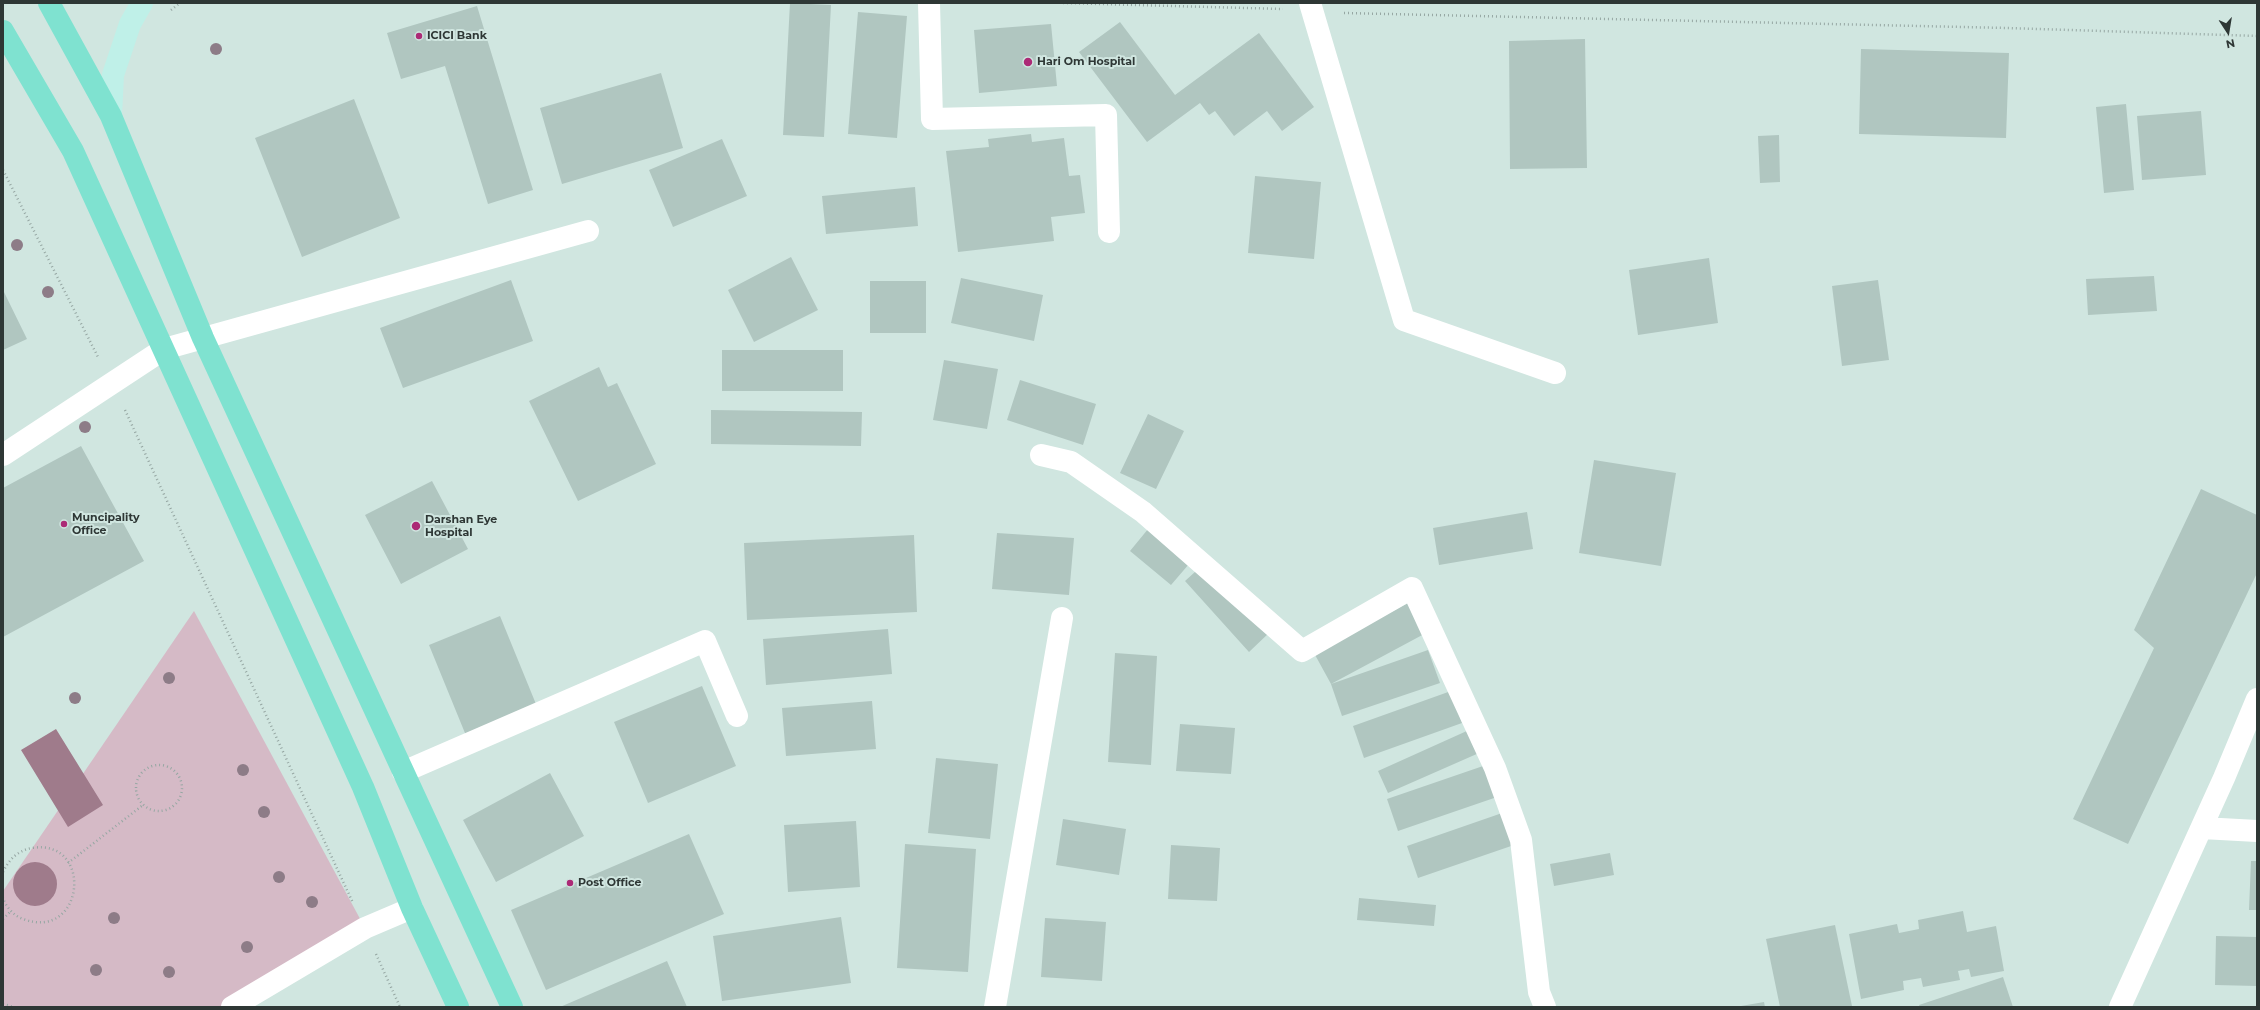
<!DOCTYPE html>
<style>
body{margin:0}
#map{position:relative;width:2260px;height:1010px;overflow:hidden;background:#d0e6e0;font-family:Montserrat,sans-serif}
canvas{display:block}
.frame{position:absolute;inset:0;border:4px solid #2e3735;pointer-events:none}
.north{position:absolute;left:2208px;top:12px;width:40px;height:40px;-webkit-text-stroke:3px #d0e6e0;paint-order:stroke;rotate:168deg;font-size:11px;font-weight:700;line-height:16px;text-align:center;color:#2e3735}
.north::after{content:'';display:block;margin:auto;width:14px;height:18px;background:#2e3735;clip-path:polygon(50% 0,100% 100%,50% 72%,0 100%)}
</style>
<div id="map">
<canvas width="2260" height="1010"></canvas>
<div class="frame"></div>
<div class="north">N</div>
</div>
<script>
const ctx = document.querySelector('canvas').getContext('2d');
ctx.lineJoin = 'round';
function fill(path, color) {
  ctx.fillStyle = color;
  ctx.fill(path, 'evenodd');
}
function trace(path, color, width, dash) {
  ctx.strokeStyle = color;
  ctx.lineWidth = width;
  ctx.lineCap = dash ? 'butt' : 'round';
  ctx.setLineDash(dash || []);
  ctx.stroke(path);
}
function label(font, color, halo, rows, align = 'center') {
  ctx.font = font + ' Montserrat,sans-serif';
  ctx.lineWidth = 4;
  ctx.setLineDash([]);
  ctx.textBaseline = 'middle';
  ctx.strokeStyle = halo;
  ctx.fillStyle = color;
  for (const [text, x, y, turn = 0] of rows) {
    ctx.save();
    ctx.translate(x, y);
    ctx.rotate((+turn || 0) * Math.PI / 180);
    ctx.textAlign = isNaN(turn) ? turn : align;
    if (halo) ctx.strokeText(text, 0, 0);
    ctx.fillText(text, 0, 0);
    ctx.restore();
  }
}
const green = new Path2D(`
 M194,611L365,928L230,1007H3V891Z`);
const water = new Path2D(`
 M56,729L103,805L68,827L21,750Z
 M13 884a22 22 0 1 1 44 0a22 22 0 1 1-44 0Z`);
const building = new Path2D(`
 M790,3L831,5L824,137L783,135Z
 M477,6L533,190L488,204L445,66L401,79L387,33Z
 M858,12L907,16L897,138L848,134Z
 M1120,22L1175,95L1259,33L1314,107L1282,131L1267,111L1234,136L1215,111L1209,115L1200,103L1147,142L1079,52Z
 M1051,24L1057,86L979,93L974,30Z
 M1585,39L1587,168L1510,169L1509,41Z
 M1861,49L2009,53L2006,138L1859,134Z
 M661,73L683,148L562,184L540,108Z
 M354,99L400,218L302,257L255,138Z
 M2126,104L2134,190L2104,193L2096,107Z
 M2201,111L2206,175L2142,180L2137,116Z
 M1031,134L1032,142L1064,138L1069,176L1080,175L1085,213L1051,217L1054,241L958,252L946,151L989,147L988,139Z
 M1779,135L1780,182L1760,183L1758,136Z
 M722,139L747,196L673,227L649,170Z
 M1255,176L1321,182L1314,259L1248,253Z
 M915,187L918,226L826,234L822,196Z
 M791,257L818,310L754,342L728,290Z
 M1709,258L1718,323L1638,335L1629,270Z
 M2154,276L2157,311L2088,315L2086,279Z
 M961,278L1043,295L1034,341L951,323Z
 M511,280L533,341L403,388L380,328Z
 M1878,280L1889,360L1842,366L1832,286Z
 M870,281H926V333H870Z
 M3,290L27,339L3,350Z
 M722,350H843V391H722Z
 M944,360L998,369L987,429L933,420Z
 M599,367L608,387L617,383L656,464L578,501L529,401Z
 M1020,380L1096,404L1083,445L1007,420Z
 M711,410L862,412L861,446L711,444Z
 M1148,414L1184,431L1156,489L1120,473Z
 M81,446L144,561L3,637V488Z
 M1594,460L1676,473L1661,566L1579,553Z
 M432,481L468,549L401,584L365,515Z
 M2201,489L2257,515V573L2128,844L2073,819L2154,648L2134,630Z
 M1527,512L1533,549L1439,565L1433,528Z
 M1153,523L1195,557L1171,585L1130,551Z
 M997,533L1074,538L1069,595L992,589Z
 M914,535L917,612L747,620L744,543Z
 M1206,562L1270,632L1249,652L1185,581Z
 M1410,602L1426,633L1331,684L1428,650L1440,683L1342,716L1331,684L1314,653Z
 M500,616L538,709L467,738L429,645Z
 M888,629L892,674L766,685L763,639Z
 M1115,653L1157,656L1151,765L1108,762Z
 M702,686L736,766L648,803L614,722Z
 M1451,691L1462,723L1364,758L1353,726Z
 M872,701L876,749L786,756L782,708Z
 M1180,724L1235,728L1231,774L1176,771Z
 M1469,730L1479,753L1388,793L1378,771Z
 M936,758L998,764L990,839L928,833Z
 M1486,765L1497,797L1398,831L1387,799Z
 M550,773L584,836L496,882L463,820Z
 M1505,812L1517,844L1418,878L1407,846Z
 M1063,819L1126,829L1119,875L1056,865Z
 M856,821L860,887L788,892L784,825Z
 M689,834L724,914L546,990L511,910Z
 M905,844L976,849L968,972L897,968Z
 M1171,845L1220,848L1217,901L1168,899Z
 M1610,853L1614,875L1554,886L1550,864Z
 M2251,861H2257V910H2249Z
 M1359,898L1436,905L1434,926L1357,920Z
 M1963,911L1967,932L1996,926L2004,971L1971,977L1969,969L1958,971L1960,980L1923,987L1921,978L1903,981L1904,990L1861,999L1849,934L1897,924L1899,933L1919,929L1918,920Z
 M841,917L851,983L722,1001L713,936Z
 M1045,918L1106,922L1102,981L1041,977Z
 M1835,925L1852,1006L1780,1007L1766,939Z
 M2216,936L2257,937V986L2215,985Z
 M667,961L687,1007H560Z
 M2003,977L2013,1007H1920L1919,1005Z
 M1764,1002L1765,1007H1742L1741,1006Z`);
const path = new Path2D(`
 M1063,3L1283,9
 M171,10L180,3
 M1344,13L2007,28L2257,36
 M3,170L98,357
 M125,410L353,903
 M136 788a23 23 0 1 1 46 0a23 23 0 1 1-46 0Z
 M68,863L143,805
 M3,872C9,859 19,850 32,848C94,838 85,942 23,919C14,916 6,907 3,898
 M3,919L11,911
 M376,954L400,1007
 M3,1004L14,1007`);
const minor = new Path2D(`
 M929,3L932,119L1106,115L1109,232
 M1310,3L1404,320L1555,373
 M3,455L164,349L588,231
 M1041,455L1071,462L1143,512L1302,651L1412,588L1495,768L1521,840L1539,992L1545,1007
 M403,772L705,641L737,716
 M2202,828L2257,831
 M232,1007L365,928L412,908
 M995,1007L1062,618
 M2120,1007L2224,778L2257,699`);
const secondary = new Path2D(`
 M111,116L113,75L130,24L142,3`);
const primary = new Path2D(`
 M49,3L111,116L203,338L512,1007
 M3,31L73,151L363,787L412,908L458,1007`);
const trees = [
 [216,49],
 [17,245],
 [48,292],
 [85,427],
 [169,678],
 [75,698],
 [243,770],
 [264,812],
 [279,877],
 [312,902],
 [114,918],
 [247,947],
 [96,970],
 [169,972]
];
const markers = [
 [419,36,4,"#ac2a76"],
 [1028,62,5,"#ac2a76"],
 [64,524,4,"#ac2a76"],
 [416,526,5,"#ac2a76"],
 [570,883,4,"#ac2a76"]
];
const poiNames = [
 ["ICICI Bank",427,36],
 ["Hari Om Hospital",1037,62],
 ["Muncipality",72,518],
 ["Office",72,531],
 ["Darshan Eye",425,520],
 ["Hospital",425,533],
 ["Post Office",578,883]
];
fill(green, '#d5bac6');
fill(water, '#9f7b8b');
fill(building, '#b0c6c0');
trace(path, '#96a7a3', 2.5, [1, 3]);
trace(minor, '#fff', 22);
trace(secondary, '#bff0e8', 22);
trace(primary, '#7fe2d0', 22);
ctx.fillStyle = '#8d7c87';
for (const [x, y] of trees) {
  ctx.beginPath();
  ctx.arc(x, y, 6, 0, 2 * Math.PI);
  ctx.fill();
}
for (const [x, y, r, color] of markers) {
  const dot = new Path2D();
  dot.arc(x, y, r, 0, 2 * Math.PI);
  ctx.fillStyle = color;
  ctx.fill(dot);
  trace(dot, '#d0e6e0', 1.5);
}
label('bold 11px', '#2e3735', '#d0e6e0', poiNames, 'left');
</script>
